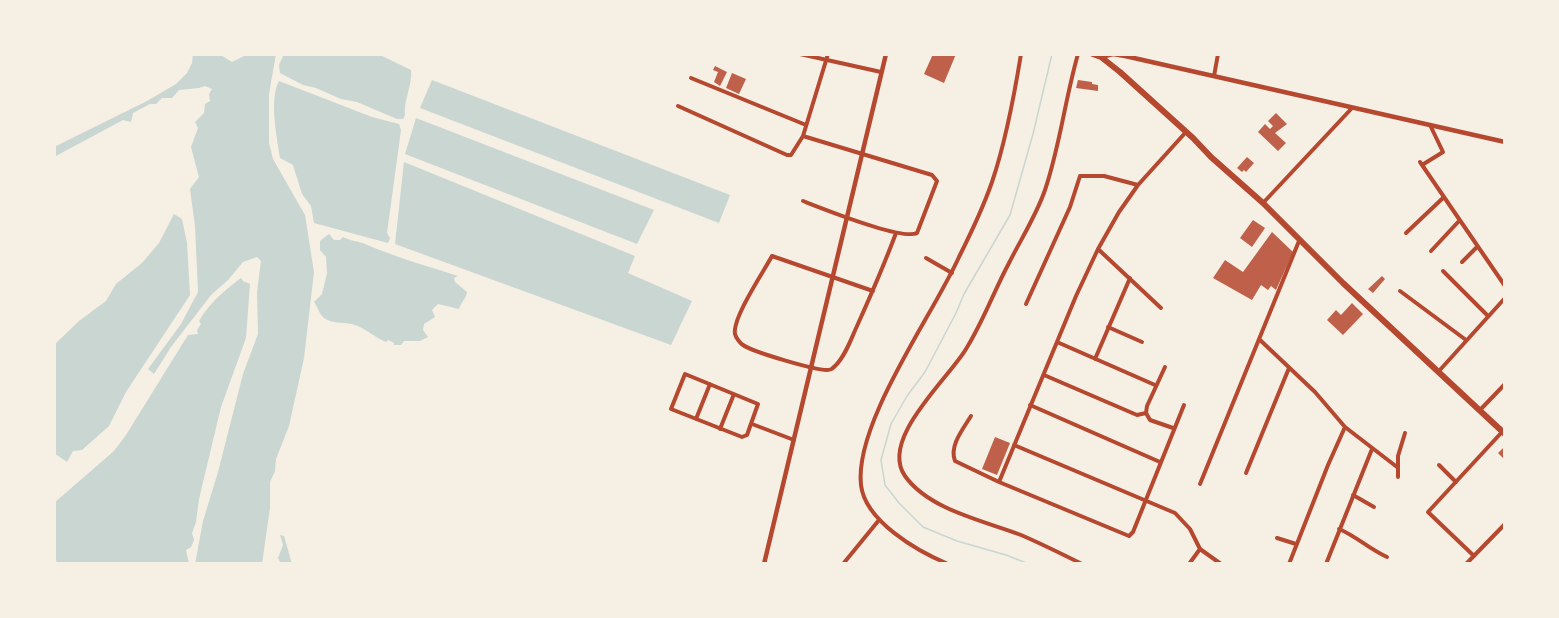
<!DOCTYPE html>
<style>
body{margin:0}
#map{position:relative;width:1559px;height:618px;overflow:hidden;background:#f6efe4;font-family:"Nunito Sans",sans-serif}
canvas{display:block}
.frame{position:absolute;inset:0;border:56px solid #f6efe4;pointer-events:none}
</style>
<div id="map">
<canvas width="1559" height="618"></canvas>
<div class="frame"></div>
</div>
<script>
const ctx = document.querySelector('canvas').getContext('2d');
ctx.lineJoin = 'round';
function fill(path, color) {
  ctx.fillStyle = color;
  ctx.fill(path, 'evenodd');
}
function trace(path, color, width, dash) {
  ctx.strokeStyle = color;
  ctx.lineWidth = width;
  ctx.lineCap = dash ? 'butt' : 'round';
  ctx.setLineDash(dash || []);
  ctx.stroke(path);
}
const water = new Path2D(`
 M193,54H219L232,62L248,54H276L269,94V143L273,159L305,215L314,272L304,358L289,426L276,459L275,471L270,482V508L262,564H195L203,521L218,472L243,374L258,334L257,292L261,261L257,257L243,262L228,280L211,295L171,347L154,374L148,369L181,324L198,292L195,226L190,189L199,177L191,147L198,128L195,122L204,113L205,104L210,101L209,94L212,89L205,86L199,88L179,90L172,98H162L156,104H150L133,113L131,122L123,120L54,157V147L147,101L176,84L187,73L192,63Z
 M284,54H378L411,70C413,84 403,101 405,115L403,119H397L357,102L341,99L316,88L303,85L280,73L279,65Z
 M432,80L730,195L719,223L420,108Z
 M279,81L372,117L399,124L401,130L387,233L390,238L388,243L314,223L311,206L302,194L293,165L280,158C277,138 269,99 279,81Z
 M416,118L654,210L637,244L405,154Z
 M404,162L635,256L628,273L692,301L671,345L395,244Z
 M174,214L182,219L187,243L190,295L126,392L109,426L82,450L73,451L67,462L54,453V345L79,321L106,301L116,284L142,263L159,243Z
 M329,234L334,240H340L343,237C350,241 358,241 365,244C395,257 427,266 458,276L454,278L455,282L467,292C466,299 461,302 459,309L438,304L432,310L435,317L424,324L423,330L428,337L420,341H404L401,345H394V343L388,340L386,342C374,337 366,328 352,324C343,322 333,324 324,318C319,314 318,307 314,302L322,294L327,273L326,257L320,250V241Z
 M241,278L243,281L250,284L246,338L221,407L199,499L196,522L192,533L194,540L191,547L186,550L189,564H57L54,552V503L114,451L126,435L188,335L198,334L197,330L201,324L199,321C209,303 225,290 241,278Z
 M280,535L284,536L292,564H281L278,558L283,545Z`);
const stream = new Path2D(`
 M1029,564L1006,555L957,541L923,527L899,503L885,485L881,460L891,424L907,396L925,372L956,313L964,294L1010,215L1033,134L1052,54`);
const building = new Path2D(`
 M933,54H956L944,83L924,74Z
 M715,66L727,72L720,86L714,82L718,72L713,70Z
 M732,73L746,79L739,94L726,88Z
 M1078,80L1092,82V84L1098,85V91L1076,88Z
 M1276,113L1287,124L1275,133L1286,143L1278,151L1258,132L1265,124L1270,129L1273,126L1268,121Z
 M1247,157L1254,163L1246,172L1244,170L1242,172L1237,168Z
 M1253,220L1265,228L1252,247L1240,238Z
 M1272,232L1293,252L1276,290L1271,286L1268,290L1261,285L1252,300L1213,278L1225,260L1243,272Z
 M1382,276L1385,279L1373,293L1368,289Z
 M1352,303L1363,314L1343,335L1327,320L1336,310L1341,315Z
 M995,437L1010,443L997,475L982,469Z
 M1505,446V460L1498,453Z`);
const minor = new Path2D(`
 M800,54L881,72
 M1078,54C1065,99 1060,146 1045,190C1036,216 1021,239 1009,263C994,291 983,322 966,349C949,378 879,439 905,476C929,510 985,521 1021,535C1042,544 1062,554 1082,564
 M1214,76L1218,54
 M691,78L806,125
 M678,106L787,155H791L803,136L828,54
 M1420,162L1505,286
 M1422,165L1443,152L1431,127
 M803,201C821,208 903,241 917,233L937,181L932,175L803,136
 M1263,203L1352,108
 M1406,233L1444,197
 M1098,249L1161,308
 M1431,251L1459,221
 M926,258L952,273
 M1462,262L1477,247
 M1443,271L1488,316
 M873,291L772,256C764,271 732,318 735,334C736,338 740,343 743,345C753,352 814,370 827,370C831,370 832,369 835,366C845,357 851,339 857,326C871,295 884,265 896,233
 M1400,291L1466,340
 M1026,304L1070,207L1080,176H1104L1138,185
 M1108,327L1142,342
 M1259,339L1315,392L1345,427L1397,467
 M1057,342L1155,385
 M1095,359L1130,278
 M1165,367L1147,406L1146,413L1150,420L1173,428
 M1439,371L1505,298
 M685,374L758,404L747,435L742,437L671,409Z
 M1044,375L1137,415L1146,413
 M1030,405L1160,462
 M1480,410L1505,384
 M971,416C963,429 949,446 955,461L999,482L1129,536L1133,532L1184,405
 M696,419L710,384
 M752,424L794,440
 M720,429L734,394
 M1014,445L1175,513L1190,529L1200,549L1221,564
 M1439,465L1456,482
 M1246,473L1289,368
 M1398,477V456L1405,433
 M999,482L1076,296L1098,249L1119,212L1138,185L1186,132
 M1200,484L1299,241
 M1353,495L1374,507
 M1339,529C1356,536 1369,549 1387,557
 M1277,538L1296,544
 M1474,556L1428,512L1502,432
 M843,564L879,520
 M948,564C917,551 865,521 861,485C854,423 933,315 959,257C971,233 983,208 992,182C1006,141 1014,97 1021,54
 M1189,564L1200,549
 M1289,564L1328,465L1345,427
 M1326,564L1372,449
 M1466,564L1505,524`);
const tertiary = new Path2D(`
 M1101,57L1113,54L1125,56L1505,142
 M764,564L886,54`);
const trunk = new Path2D(`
 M1093,54L1101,57L1120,72L1193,138L1211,157L1263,203L1343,283L1505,434`);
fill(water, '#c9d6d2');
trace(stream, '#c9d6d2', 1.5);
fill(building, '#bf614a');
trace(minor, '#b5482f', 4);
trace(tertiary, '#b5482f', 4.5);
trace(trunk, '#b5482f', 6);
</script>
